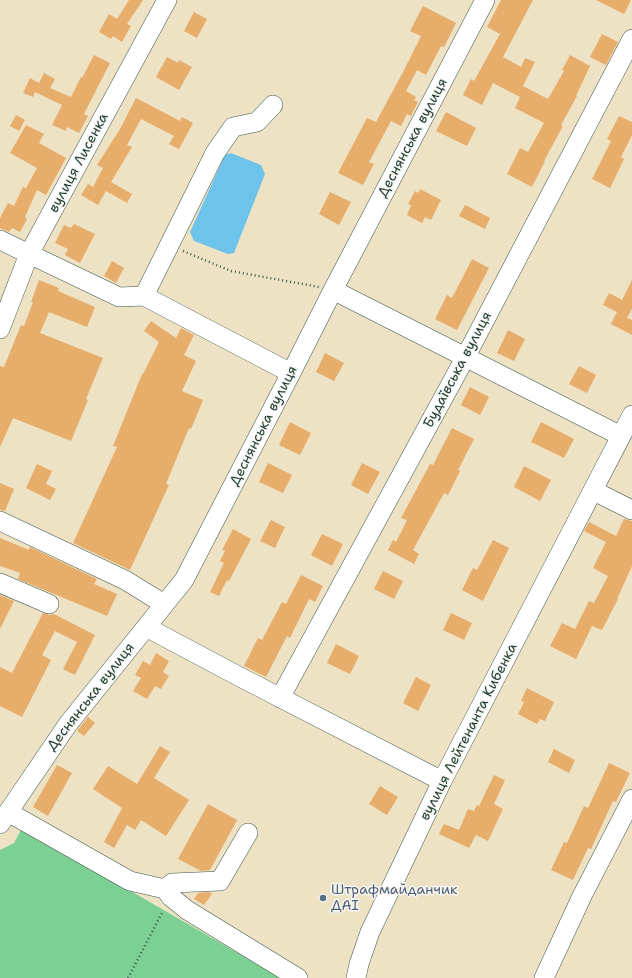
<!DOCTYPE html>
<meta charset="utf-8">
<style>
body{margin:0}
canvas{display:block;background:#ede2c4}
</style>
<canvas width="632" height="978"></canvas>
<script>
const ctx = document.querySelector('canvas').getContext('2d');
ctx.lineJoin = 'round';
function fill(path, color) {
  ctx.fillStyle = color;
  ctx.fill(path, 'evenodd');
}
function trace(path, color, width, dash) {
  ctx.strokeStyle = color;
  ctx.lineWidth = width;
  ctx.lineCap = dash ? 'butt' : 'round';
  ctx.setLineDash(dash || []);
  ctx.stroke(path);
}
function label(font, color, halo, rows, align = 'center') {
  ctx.font = font + ' "Shantell Sans",sans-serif';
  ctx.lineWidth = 3;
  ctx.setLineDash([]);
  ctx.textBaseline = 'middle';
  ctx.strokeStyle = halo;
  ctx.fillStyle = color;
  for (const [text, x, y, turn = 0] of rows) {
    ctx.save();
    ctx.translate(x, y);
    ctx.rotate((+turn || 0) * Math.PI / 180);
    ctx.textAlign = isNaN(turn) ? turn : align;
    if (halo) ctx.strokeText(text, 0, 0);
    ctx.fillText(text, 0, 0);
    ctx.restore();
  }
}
const green = new Path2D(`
 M22,828L281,978H0V850L14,843Z`);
const water = new Path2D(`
 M231,153L261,165L265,174L234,253L228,254L194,241L190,232L225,155Z`);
const building = new Path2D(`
 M129,0H143L127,24L131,26L122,42L113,36L111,39L99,32L109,14L117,19Z
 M501,0H533L503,57L521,67L525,58L535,62L523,86L548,99L564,71L562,70L570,55L590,66L576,96H577L561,125L563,126L544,161H545L532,187L507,174L520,148L528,152L544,123L515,108L520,97L493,83L482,105L463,95L471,79L474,81L500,34L487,27Z
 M596,0H631L624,14Z
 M423,6L456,23L444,47L441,46L426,75L417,70L406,91L416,97L414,100L418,102L411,116L407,114L401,126L391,121L369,162L374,164L363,185L338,173L367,118L376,122L403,72L421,36L410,31Z
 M194,12L207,19L197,38L184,31Z
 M602,34L618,42L606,65L590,57Z
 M94,55L110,63L84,114L88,116L79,133L67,127L66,131L52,125L62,105L35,92L33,97L23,93L30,78L39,83L44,73L55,79L50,88L71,97L81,77L82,78Z
 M167,57L178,63L179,60L192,67L179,90L156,77Z
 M136,98L180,121L182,117L193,123L179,149L169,144L174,136L141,119L127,145L132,147L111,182L132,194L127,203L106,191L98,205L81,195L88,184L93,187L103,168L97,165L120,129Z
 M446,112L476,128L467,146L436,131Z
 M16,115L25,120L19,131L10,126Z
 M619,116L632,122V135L621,157L624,159L610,188L592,179L611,141L607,139Z
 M26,125L44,134L39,143L66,158L46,195L37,190L25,217L27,219L20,232L12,228L9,232L0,228V218L8,203L14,206L23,187L26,188L37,168L10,153Z
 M420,189L441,200L431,220L425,217L422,223L407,215L411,205L408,204L415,191L418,193Z
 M330,192L351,202L339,225L319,214Z
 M465,205L490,218L485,229L459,216Z
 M74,224L95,234L80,263L65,255L68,249L55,243L64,225L71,228Z
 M472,259L489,268L457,330L435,319L447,295L452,298Z
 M112,261L124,268L116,283L104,276Z
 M39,280L59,288L58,291L95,307L87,327L49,312L40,333L103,358L86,399L88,400L71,441L13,418L0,447V366L4,367L21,325L24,326L33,302H31Z
 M632,280V309L627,318L632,320V335L611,324L617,312L603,305L609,293L622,300Z
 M151,321L176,338L181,328L194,335L184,355L196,361L182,391L203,400L191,429L189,428L166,484L169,485L130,570L73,543L117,447L113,446L142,374H143L159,342L144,331Z
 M508,330L525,339L514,361L497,353Z
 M325,353L344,363L334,381L316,372Z
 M579,366L596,375L587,393L569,384Z
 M470,387L489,397L480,415L461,405Z
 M290,422L311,433L300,455L279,445Z
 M541,422L574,439L564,458L531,442Z
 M452,428L474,439L458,470L460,471L448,495L444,493L413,550L419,554L414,564L388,550L393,540L396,542L407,520L401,518L430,464L433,465Z
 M268,463L292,475L283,493L259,482Z
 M362,463L380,472L368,494L351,485Z
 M37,464L52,471L46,484L56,489L50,500L26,488Z
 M524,466L551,480L540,501L514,487Z
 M0,483L14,489L5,511L0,510Z
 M624,519L632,521V566L617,599H618L602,630L592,626L576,659L550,646L562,623L575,629L589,601L594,603L608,576L593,568L606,542L584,531L589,522L616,536Z
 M271,520L285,527L275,548L260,541Z
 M233,529L251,539L229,581L227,580L219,596L210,592L224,563L220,561L225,551L222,550Z
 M322,534L343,544L332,566L311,555Z
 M0,538L29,550L30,547L97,579L94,584L117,594L107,616L18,579L20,573L0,566Z
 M493,540L509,548L483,601L462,590L473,568L477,570Z
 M383,571L403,581L394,599L374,589Z
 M301,575L323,586L315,602L309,599L290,638L287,636L266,677L244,666L258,638L262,640L282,602L286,604Z
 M0,595L14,601L0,629Z
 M43,613L50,615L54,614L95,635L75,675L63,669L77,642L55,631L42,655L51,660L22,717L0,706V667L12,673Z
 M451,613L472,623L464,640L443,630Z
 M336,644L359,656L350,674L327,663Z
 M156,653L169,661L163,672L169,676L161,689L155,686L147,699L133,691L141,678L135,675L143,661L150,665Z
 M416,677L431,685L418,711L403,703Z
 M527,688L554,702L545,721L540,719L537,724L518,714L524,702L521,701Z
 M88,717L95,723L84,736L77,731Z
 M160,746L170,752L154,778L189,800L166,836L141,820L135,830L127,825L114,848L104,842L122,808L93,789L108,766L137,784Z
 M554,749L575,760L569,773L548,762Z
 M609,763L630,773L616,802L613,801L591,849L588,848L573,880L551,870L564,842L567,843L584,806L588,808Z
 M57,765L72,773L48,816L33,807Z
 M494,775L505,780L494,804L503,809L488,841L476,835L469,848L439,834L444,824L459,830L468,809L474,811L477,805L479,806Z
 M380,786L398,797L387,815L369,804Z
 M208,804L237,820L210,870L201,871L178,859Z
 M209,892L212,894L204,905L194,899L198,893Z`);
const path = new Path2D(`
 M183,251L231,271L319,287
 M128,978L163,911`);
const minor = new Path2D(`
 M0,240L119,297L144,296L291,373
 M333,290L621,436
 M144,296L215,153L233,127L257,122L273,105
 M0,329L29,254L167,0
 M594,491L632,510
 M0,521L125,580L164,604
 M0,583L49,604
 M146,627L242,678L442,781
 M280,698L465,358L632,39
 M8,812L130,881L165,889L171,897L187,910L298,978
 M0,824L68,724L184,580L291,373L333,290L485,0
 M165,889L172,883L220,881L248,833
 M356,978L359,964L370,932L442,781L632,415
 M544,978L582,896L632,799`);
const markers = [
 [323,898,4,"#5c6f8a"]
];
const streetNames = [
 ["Деснянська вулиця",413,138,-62],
 ["вулиця Лисенка",79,163,-62],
 ["Будаївська вулиця",458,370,-62],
 ["Деснянська вулиця",264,426,-63],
 ["Деснянська вулиця",91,697,-52],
 ["вулиця Лейтенанта Кибенка",469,732,-63]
];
const serviceNames = [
 ["Штрафмайданчик",331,890],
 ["ДАІ",331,906]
];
fill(green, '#7cd093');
fill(water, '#6ec3eb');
fill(building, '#e7ad6b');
trace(minor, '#3e564a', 20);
trace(path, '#3e564a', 2.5, [1, 3]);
trace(minor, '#fff', 19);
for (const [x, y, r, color] of markers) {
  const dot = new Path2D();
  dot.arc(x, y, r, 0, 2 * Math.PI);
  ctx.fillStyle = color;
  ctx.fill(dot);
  trace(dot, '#f6f6f2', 1.5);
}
label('14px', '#1f3d34', '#f6f6f2', streetNames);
label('14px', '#4e5e75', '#f6f6f2', serviceNames, 'left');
</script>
